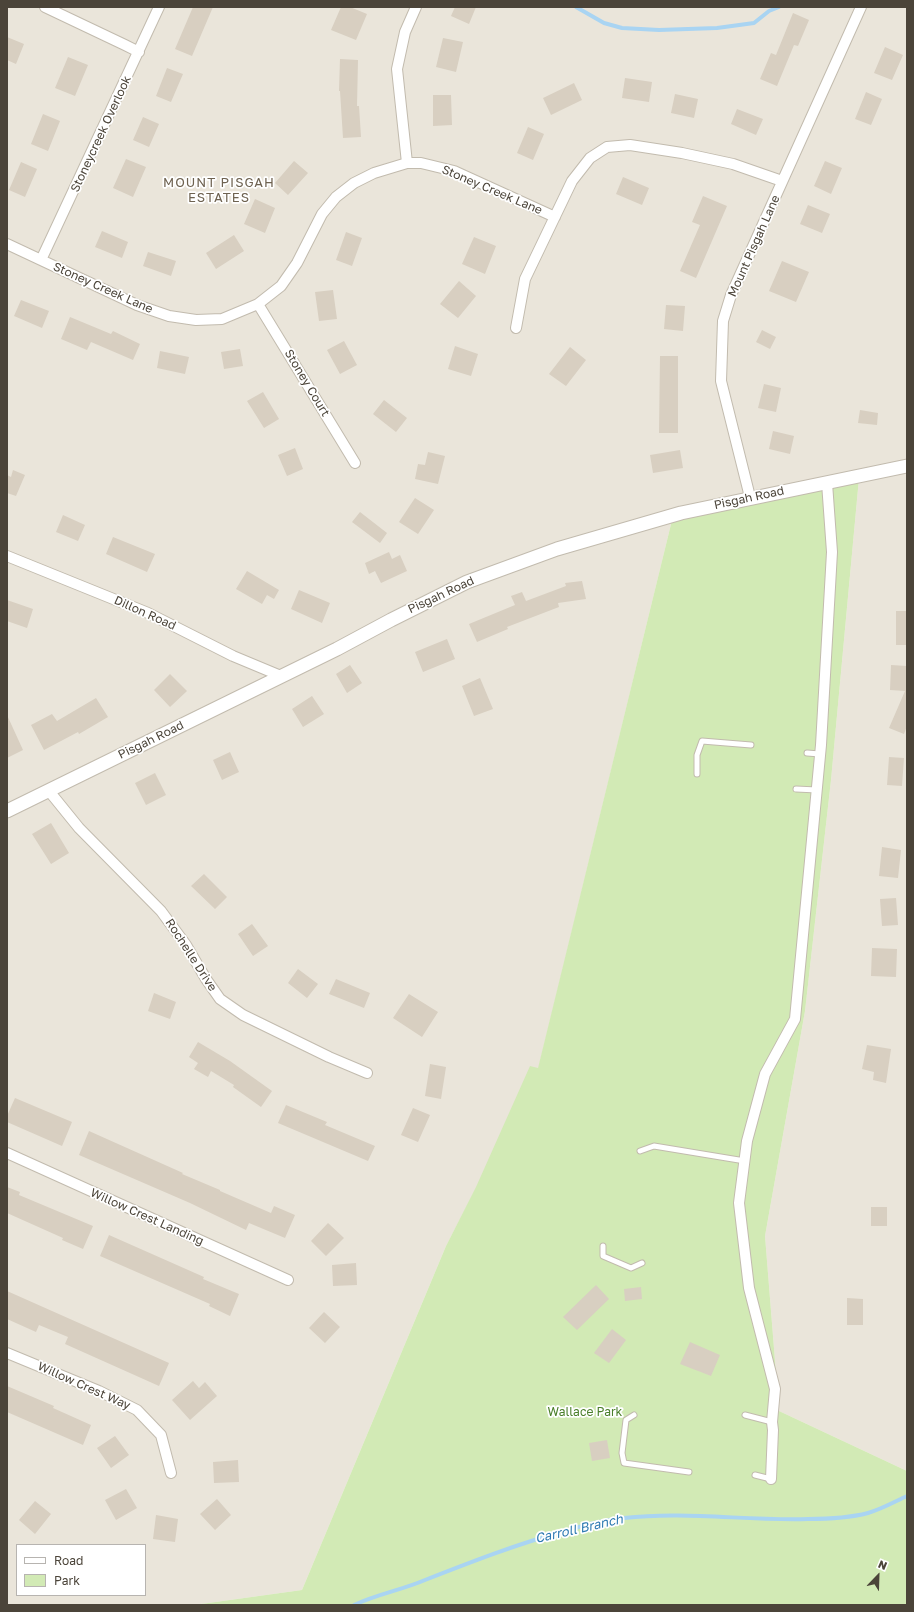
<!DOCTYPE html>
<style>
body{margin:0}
#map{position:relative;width:914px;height:1612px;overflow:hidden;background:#f6f3ec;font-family:"Golos Text",sans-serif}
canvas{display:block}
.frame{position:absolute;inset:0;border:8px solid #4b4439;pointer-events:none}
.legend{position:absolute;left:16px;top:1544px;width:130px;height:52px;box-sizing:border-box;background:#fff;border:1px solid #b7b4b0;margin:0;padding:5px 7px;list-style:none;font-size:12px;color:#4b4439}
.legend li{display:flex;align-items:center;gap:8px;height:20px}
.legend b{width:20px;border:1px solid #b7b4b0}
.north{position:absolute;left:858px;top:1556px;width:40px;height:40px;-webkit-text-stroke:3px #fff;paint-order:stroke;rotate:23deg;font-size:11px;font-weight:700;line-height:16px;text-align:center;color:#4b4439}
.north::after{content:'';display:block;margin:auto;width:14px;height:18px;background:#4b4439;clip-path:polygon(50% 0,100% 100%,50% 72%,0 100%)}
</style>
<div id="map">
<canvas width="914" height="1612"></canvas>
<div class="frame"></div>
<ul class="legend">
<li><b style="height:5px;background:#fff"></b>Road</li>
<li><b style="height:11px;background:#d2eab5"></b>Park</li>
</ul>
<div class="north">N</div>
</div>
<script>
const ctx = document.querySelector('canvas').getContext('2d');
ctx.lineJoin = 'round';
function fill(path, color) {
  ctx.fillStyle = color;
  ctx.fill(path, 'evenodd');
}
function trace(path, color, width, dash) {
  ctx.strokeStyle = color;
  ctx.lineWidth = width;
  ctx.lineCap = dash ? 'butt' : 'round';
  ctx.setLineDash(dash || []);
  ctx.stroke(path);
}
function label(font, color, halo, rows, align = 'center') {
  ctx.font = font + ' "Golos Text",sans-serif';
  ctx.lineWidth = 3.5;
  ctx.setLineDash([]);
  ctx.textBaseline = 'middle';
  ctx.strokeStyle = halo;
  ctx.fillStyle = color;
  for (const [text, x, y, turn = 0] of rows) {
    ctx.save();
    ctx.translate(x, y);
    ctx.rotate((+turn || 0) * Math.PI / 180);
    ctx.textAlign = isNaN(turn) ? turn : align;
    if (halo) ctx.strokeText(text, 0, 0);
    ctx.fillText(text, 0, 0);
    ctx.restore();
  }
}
const residential = new Path2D(`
 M7,7H907V1471L779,1411L765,1236L805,1011L831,780L859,478L673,516L538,1070L446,1246L302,1590L194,1605H7ZM17,1545H145V1595H17Z`);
const green = new Path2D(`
 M859,478L831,780L805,1011L765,1236L779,1411L907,1471V1605H194L302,1590L446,1246L476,1187L530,1066L538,1068L673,516Z`);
const stream = new Path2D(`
 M576,7L604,23L622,28L659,30L717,28L754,23L769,11L779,7
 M354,1605C377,1594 402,1590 425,1580C471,1562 517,1544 565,1531C584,1525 604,1520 624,1518C685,1511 747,1521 808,1519C828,1519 849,1518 868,1513C882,1509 894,1502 907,1496`);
const building = new Path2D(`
 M193,7H213L192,56L175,49Z
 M341,7H350L367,14L356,40L331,30Z
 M455,7H476L469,24L451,16Z
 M793,13L809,20L798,46L794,45L777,86L760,79L771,53L776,55Z
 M7,37L24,44L16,64L7,60Z
 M443,38L463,42L456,72L436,67Z
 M885,47L903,55L892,80L874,73Z
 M68,57L88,65L75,96L55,88Z
 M340,59L358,60L357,106H359L361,137L343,138L340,91H339Z
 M167,68L183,74L171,102L156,96Z
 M625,78L652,82L649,102L622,98Z
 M574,83L582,100L551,115L543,98Z
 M866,92L882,99L871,125L855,119Z
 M675,94L698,99L694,118L671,113Z
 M433,95H451L452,125L433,126Z
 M737,109L763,119L756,135L731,124Z
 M43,114L60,121L48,151L31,144Z
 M143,117L159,124L149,147L133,140Z
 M528,127L544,134L533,160L517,153Z
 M126,159L146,167L133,197L113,188Z
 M294,161L308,173L288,195L275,183Z
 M825,161L842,168L831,194L814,186Z
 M21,162L37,169L25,197L9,190Z
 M623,177L649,188L642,205L616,194Z
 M703,196L727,206L696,278L680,271L700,225L692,222Z
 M255,199L275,208L265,233L244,224Z
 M808,205L830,214L822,233L800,224Z
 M102,231L128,242L122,258L95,247Z
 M346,232L362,238L352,266L336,260Z
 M234,235L244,251L216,269L206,253Z
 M474,237L496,246L485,274L462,264Z
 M148,252L176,261L171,276L143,266Z
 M782,261L809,272L796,302L769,291Z
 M459,281L476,296L458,318L440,304Z
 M333,290L337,319L319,321L315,292Z
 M21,300L49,311L42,328L14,316Z
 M666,305L685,306L683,331L664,329Z
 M70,317L111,334L113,331L140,344L133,360L91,342L87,350L61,339Z
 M762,330L776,337L770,349L756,342Z
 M344,341L357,365L340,374L327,350Z
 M455,346L478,354L471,376L448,369Z
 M570,347L586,360L566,386L549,374Z
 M240,349L243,366L224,369L221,352Z
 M160,351L189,357L185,374L157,368Z
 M660,356H678V433H659Z
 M764,384L781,388L776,412L758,408Z
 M263,392L279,419L264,428L247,401Z
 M384,400L407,418L396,432L373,414Z
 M860,410L878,413L877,425L858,423Z
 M773,431L794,436L790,454L769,449Z
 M295,448L303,469L287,476L278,455Z
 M680,450L683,468L653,473L650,455Z
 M428,452L445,456L438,484L415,479L418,464L425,465Z
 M13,470L25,475L16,496L7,493V475L11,477Z
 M415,498L434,510L418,534L399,522Z
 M360,512L387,533L380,543L352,522Z
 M63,515L85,525L78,541L56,532Z
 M113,537L155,554L147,572L106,554Z
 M389,552L392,559L400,555L407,571L381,583L375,571L369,574L365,563Z
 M247,571L279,590L274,599L267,595L262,604L236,589Z
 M582,581L586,599L558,603L559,607L507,627L508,629L477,642L469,624L515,605L511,596L522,592L526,601L566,586L565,583Z
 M299,590L330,603L322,623L291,609Z
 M7,600L33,609L27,628L7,621Z
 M896,611H907V645H896Z
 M447,639L455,659L423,672L415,652Z
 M350,665L362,683L347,693L336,674Z
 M891,665L907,666V726L904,734L889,728L905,691L890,690Z
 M170,674L187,691L170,707L154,690Z
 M480,678L493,709L474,716L462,686Z
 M312,696L324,714L303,727L292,709Z
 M96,698L108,717L79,734L78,732L44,750L31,725L52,714L57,721Z
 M7,715L23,750L7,758Z
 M230,752L239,772L222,780L213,760Z
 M889,757L904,758L902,786L887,785Z
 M155,773L166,795L146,805L135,783Z
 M51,823L69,853L51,864L32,834Z
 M882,847L901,850L898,878L879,876Z
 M204,874L227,897L215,909L191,886Z
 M896,898L898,925L882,926L880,899Z
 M252,924L268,946L253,956L238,934Z
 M872,948L897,949L896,977L871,976Z
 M298,969L318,984L307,998L288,983Z
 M336,979L370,993L364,1008L329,994Z
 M154,993L176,1002L170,1019L148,1011Z
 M409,994L438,1012L422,1037L393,1018Z
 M198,1042L230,1061L272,1091L261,1107L233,1087L234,1085L211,1071L208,1077L194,1069L198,1063L189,1057Z
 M867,1045L891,1049L886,1083L873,1080L874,1072L862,1069Z
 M430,1064L446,1067L441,1099L425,1096Z
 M15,1098L72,1122L62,1146L7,1122V1116Z
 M286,1105L327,1122L325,1125L375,1146L368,1161L278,1123Z
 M413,1108L430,1115L418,1142L401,1135Z
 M89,1131L183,1173L182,1174L220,1190V1191L271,1213L274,1206L295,1215L285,1238L249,1223L246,1230L190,1203L79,1155Z
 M7,1187L20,1192L19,1195L93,1226L83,1249L62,1240L63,1238L7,1213Z
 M871,1207H887V1226H871Z
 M328,1223L344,1238L326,1256L311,1241Z
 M109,1235L204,1277L203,1279L239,1294L230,1316L209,1306L210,1304L100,1256Z
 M356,1263L357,1285L333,1286L332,1265Z
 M596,1285L609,1299L577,1330L563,1317Z
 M641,1287L642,1299L625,1301L624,1289Z
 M7,1291L169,1363L159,1386L65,1344L68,1337L39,1325L36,1332L7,1319Z
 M847,1298L863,1299V1325H847Z
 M324,1312L340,1327L325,1343L309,1328Z
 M612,1329L626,1340L609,1363L594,1353Z
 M690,1342L720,1355L711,1376L680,1364Z
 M193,1381L199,1388L205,1382L217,1396L190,1420L172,1400Z
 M7,1386L54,1406L53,1408L91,1425L83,1445L7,1412Z
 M115,1436L129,1455L111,1468L97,1448Z
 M607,1440L610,1458L592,1461L589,1443Z
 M238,1460L239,1482L214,1483L213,1462Z
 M126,1489L137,1508L116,1520L105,1500Z
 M217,1499L231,1515L215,1530L200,1514Z
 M35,1501L51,1514L35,1534L19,1520Z
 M156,1515L178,1519L175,1542L153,1539Z`);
const service = new Path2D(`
 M807,753L820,754
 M697,774V755L702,741L751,745
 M796,789L817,790
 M640,1151L654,1146L745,1161
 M603,1246V1256L631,1268L642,1263
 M634,1415L626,1420L622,1453L624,1463L689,1472
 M745,1415L772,1422
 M755,1475L771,1479`);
const minor = new Path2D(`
 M45,7L125,45L139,52
 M407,163L397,69L405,32L416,7
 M7,244L137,305L169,316L196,320L222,319L258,304L281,286L297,263L322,214L336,197L354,183L374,173L407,163H421L454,171L555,217
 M41,260L159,7
 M258,304L355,463
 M516,328L525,279L572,181L590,158L607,147L630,145L682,153L733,164L782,181
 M750,497L721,381L723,321L731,295L861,7
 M7,556L148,613L233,656L281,676
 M49,791L79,828L161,911L186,945L206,979L220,999L243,1015L329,1057L367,1073
 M7,1153L288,1280
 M7,1353L99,1391L137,1410L161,1435L171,1473
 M771,1479L773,1430L772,1422L775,1389L749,1288L739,1203L747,1141L765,1074L795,1019L821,745L832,552L827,483`);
const tertiary = new Path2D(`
 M7,811L337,649L391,620L467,582L557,549L681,513L907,466`);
const streetNames = [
 ["Stoneycreek Overlook",101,134,-65],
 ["Stoney Creek Lane",492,190,23],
 ["Mount Pisgah Lane",754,246,-66],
 ["Stoney Creek Lane",103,288,24],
 ["Stoney Court",307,383,59],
 ["Pisgah Road",749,498,-12],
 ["Pisgah Road",441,595,-25],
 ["Dillon Road",145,613,24],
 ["Pisgah Road",151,740,-26],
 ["Rochelle Drive",191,955,57],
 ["Willow Crest Landing",147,1217,24],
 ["Willow Crest Way",84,1386,24]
];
const parkNames = [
 ["Wallace Park",585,1412]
];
const neighbourhoodNames = [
 ["MOUNT PISGAH",219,183],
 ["ESTATES",219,198]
];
const waterNames = [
 ["Carroll Branch",579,1529,-13]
];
fill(residential, '#eae5da');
fill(green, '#d2eab5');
trace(stream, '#a9d4f2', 4);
fill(building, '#d8cfc1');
trace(service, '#c2bbae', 7);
trace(minor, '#c2bbae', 12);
trace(tertiary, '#c2bbae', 15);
trace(service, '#fff', 5);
trace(minor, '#fff', 10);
trace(tertiary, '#fff', 13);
label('12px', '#4b4439', '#fff', streetNames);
label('12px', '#4a7f2a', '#fff', parkNames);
ctx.letterSpacing = '1px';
label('13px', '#6e6250', '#fff', neighbourhoodNames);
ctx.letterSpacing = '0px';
label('italic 13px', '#2e7ab2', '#fff', waterNames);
</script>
